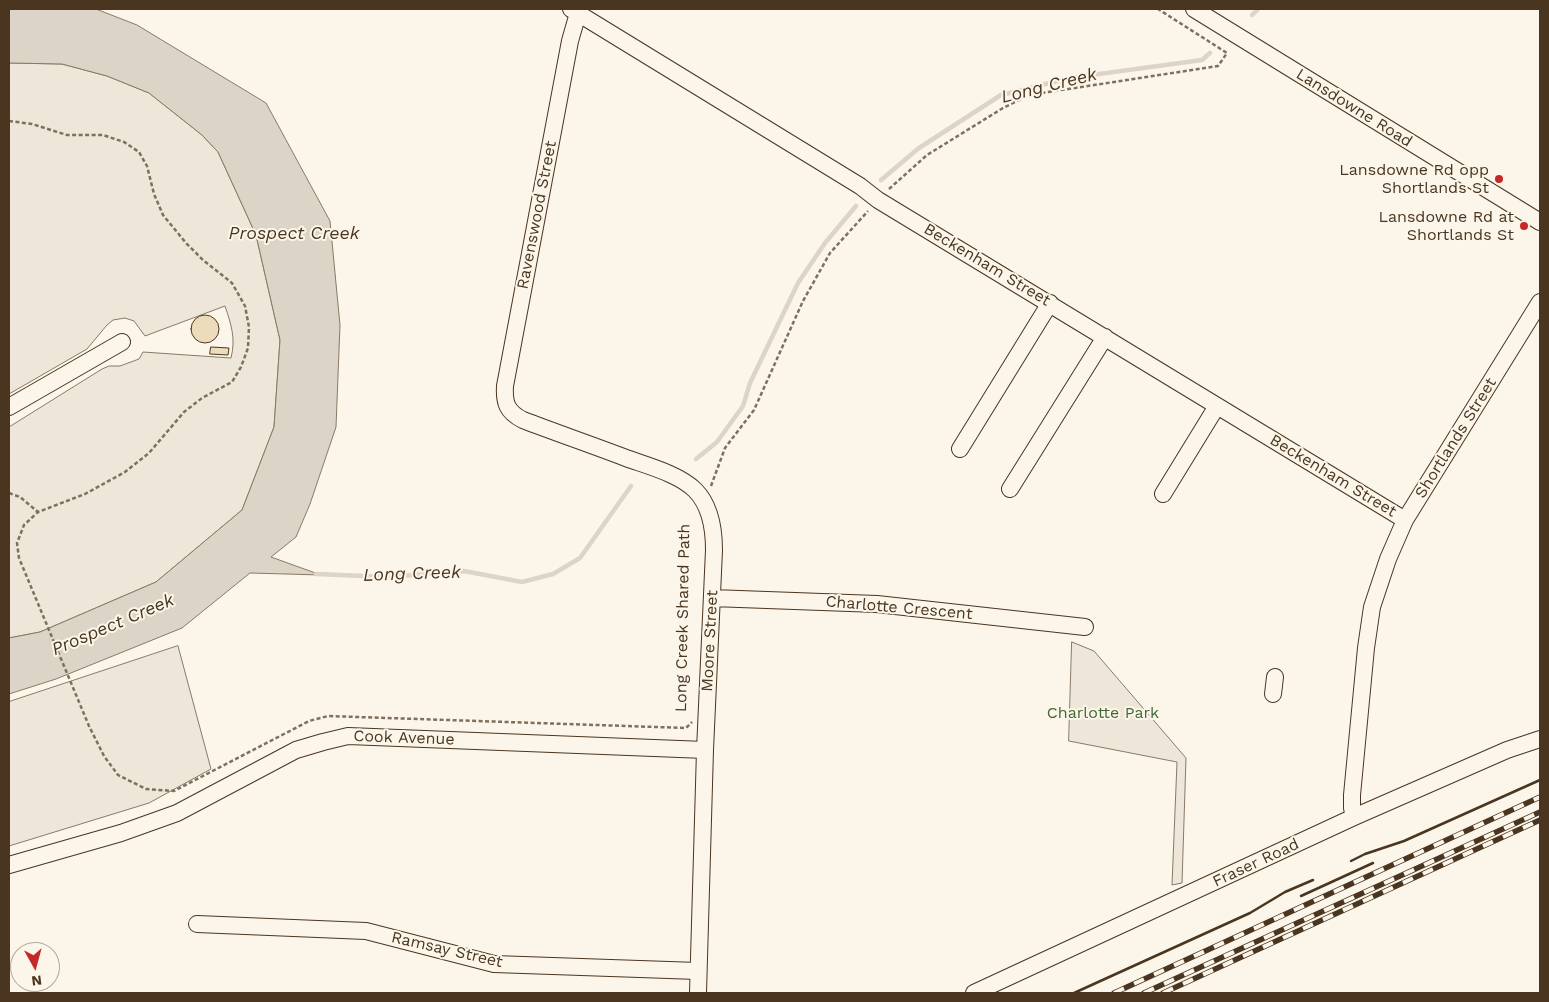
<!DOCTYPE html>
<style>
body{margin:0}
#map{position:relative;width:1549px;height:1002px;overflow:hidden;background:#fbf6e9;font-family:"Work Sans",sans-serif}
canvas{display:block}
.frame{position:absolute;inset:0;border:10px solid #4a3520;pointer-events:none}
.north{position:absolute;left:10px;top:942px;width:50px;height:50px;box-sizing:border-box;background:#fbf6e9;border:1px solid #b4a999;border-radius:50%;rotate:173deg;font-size:14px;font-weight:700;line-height:20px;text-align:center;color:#4a3520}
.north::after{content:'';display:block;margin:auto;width:18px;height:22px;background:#c62828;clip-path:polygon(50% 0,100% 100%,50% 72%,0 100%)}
</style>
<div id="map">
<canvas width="1549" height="1002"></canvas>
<div class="frame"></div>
<div class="north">N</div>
</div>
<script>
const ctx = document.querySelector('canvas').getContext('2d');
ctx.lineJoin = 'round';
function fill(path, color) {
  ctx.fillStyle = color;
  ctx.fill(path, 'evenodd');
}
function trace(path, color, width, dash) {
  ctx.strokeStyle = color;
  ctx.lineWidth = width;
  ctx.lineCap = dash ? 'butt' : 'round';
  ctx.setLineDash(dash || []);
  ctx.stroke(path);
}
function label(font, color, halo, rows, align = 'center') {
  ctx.font = font + ' "Work Sans",sans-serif';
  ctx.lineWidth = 4;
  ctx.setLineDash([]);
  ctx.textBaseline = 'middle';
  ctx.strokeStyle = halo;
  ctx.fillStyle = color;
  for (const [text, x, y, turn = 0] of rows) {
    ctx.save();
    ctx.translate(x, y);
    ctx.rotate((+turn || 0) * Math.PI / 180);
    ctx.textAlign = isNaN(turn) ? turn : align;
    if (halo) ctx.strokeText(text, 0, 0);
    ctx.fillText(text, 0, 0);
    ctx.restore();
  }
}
const green = new Path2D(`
 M9,63L62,64L107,76L149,93L202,135L218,152L256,235L280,340L274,427L242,510L156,582L40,632L9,638V427L102,369L109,366H120L139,359L143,352L231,358C236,338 231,324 225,306L145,336L134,321L125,318L113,320L107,325L87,349L9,394Z
 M1072,642L1094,651L1186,758L1182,883L1172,885L1177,762L1069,741Z
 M178,646L211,769L149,803L9,846V702Z`);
const water = new Path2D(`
 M9,9H96L137,25L266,103L330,221L340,325L336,427L310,504L296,537L271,557L321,575L250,573L182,628L56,679L9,694V638L40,632L156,582L242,510L274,427L280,340L256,235L218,152L202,135L149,93L107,76L62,64L9,63Z`);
const stream = new Path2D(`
 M1252,15L1258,9
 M881,180L919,148L1001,95L1070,78L1202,60L1210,53
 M696,459L717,442L743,406L750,383L798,283L825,243L856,206
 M316,574L388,577L464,571L522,582L553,574L580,558L631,486`);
const building = new Path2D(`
 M191 329a14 14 0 1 1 28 0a14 14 0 1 1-28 0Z
 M211,347L229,348L228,355L210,354Z`);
const path = new Path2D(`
 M9,121L32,124L67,135H103L124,142L139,152L147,166L154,194L163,215L186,243L203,260L232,283L245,306L249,327L248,348L241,367L232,382L202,398L184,412L149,453L125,472L85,494L38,512L24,525L17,543L19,558L89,726L104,756L118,775L146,789L174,791L309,721L328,716L686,728L692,722
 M889,189L927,155L1003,108L1029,95L1218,66L1227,53L1158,9
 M711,486L725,448L754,410L803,301L830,253L868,211
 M9,493L20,497L38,512`);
const minor = new Path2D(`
 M571,9L860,186L878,200L1405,520
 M1194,9L1540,222
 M578,13L570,41L505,386C504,403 507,412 523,420C557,433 592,445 626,458C648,466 679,474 695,490C711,506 714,529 714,550L705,750L698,993
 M9,407L122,342
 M960,449L1050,303
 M1010,489L1105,337
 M1163,494L1217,406
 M712,598L877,604L1085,627
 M1273,694L1275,677
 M1354,817L1352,808V795L1366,648L1372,607L1388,559L1405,520L1540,302
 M9,865L121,833L177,813L296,750L323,742L348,736L705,750
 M197,924L366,931L494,964L698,971
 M974,993L1354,817L1507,750L1540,739`);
const rail = new Path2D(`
 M1114,993L1540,797
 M1144,993L1540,812
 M1163,993L1540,820`);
const wall = new Path2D(`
 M1351,861L1365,854L1404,841L1540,780
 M1301,896L1373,863
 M1074,993L1250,913L1285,892L1313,880`);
const markers = [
 [1499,179,5,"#c62828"],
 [1524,226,5,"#c62828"]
];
const streetNames = [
 ["Lansdowne Road",1354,108,32],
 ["Ravenswood Street",537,215,-79],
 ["Beckenham Street",987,265,31],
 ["Shortlands Street",1456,438,-58],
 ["Beckenham Street",1333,476,31],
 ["Charlotte Crescent",899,608,5],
 ["Long Creek Shared Path",683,618,-89],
 ["Moore Street",710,641,-87],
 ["Cook Avenue",404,738,2],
 ["Fraser Road",1256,863,-25],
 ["Ramsay Street",447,950,13]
];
const poiNames = [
 ["Lansdowne Rd opp",1489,170],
 ["Shortlands St",1489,188],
 ["Lansdowne Rd at",1514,217],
 ["Shortlands St",1514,235]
];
const parkNames = [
 ["Charlotte Park",1103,713]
];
const waterNames = [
 ["Long Creek",1049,86,-14],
 ["Prospect Creek",294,234],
 ["Long Creek",412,574,-2],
 ["Prospect Creek",113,625,-23]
];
fill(green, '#ede6d9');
trace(green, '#887966', 1);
fill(water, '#dcd4c6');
trace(water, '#887966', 1);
trace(stream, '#dcd4c6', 4.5);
fill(building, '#ecdcbc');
trace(building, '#4a3520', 1);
trace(minor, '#4a3520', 18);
trace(path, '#7f6f5c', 2.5, [4, 2.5]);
trace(minor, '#fbf6e9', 16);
trace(rail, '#4a3520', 5.5);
trace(rail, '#fbf6e9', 4, [11]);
trace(wall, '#4a3520', 2.5);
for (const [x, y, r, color] of markers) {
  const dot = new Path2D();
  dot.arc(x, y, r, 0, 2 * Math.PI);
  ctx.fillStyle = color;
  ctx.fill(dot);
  trace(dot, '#fbf6e9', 2);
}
label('16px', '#4a3520', '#fbf6e9', streetNames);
label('16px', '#4a3520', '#fbf6e9', poiNames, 'right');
label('16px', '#436837', '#fbf6e9', parkNames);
label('italic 18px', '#4a3520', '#fbf6e9', waterNames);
</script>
